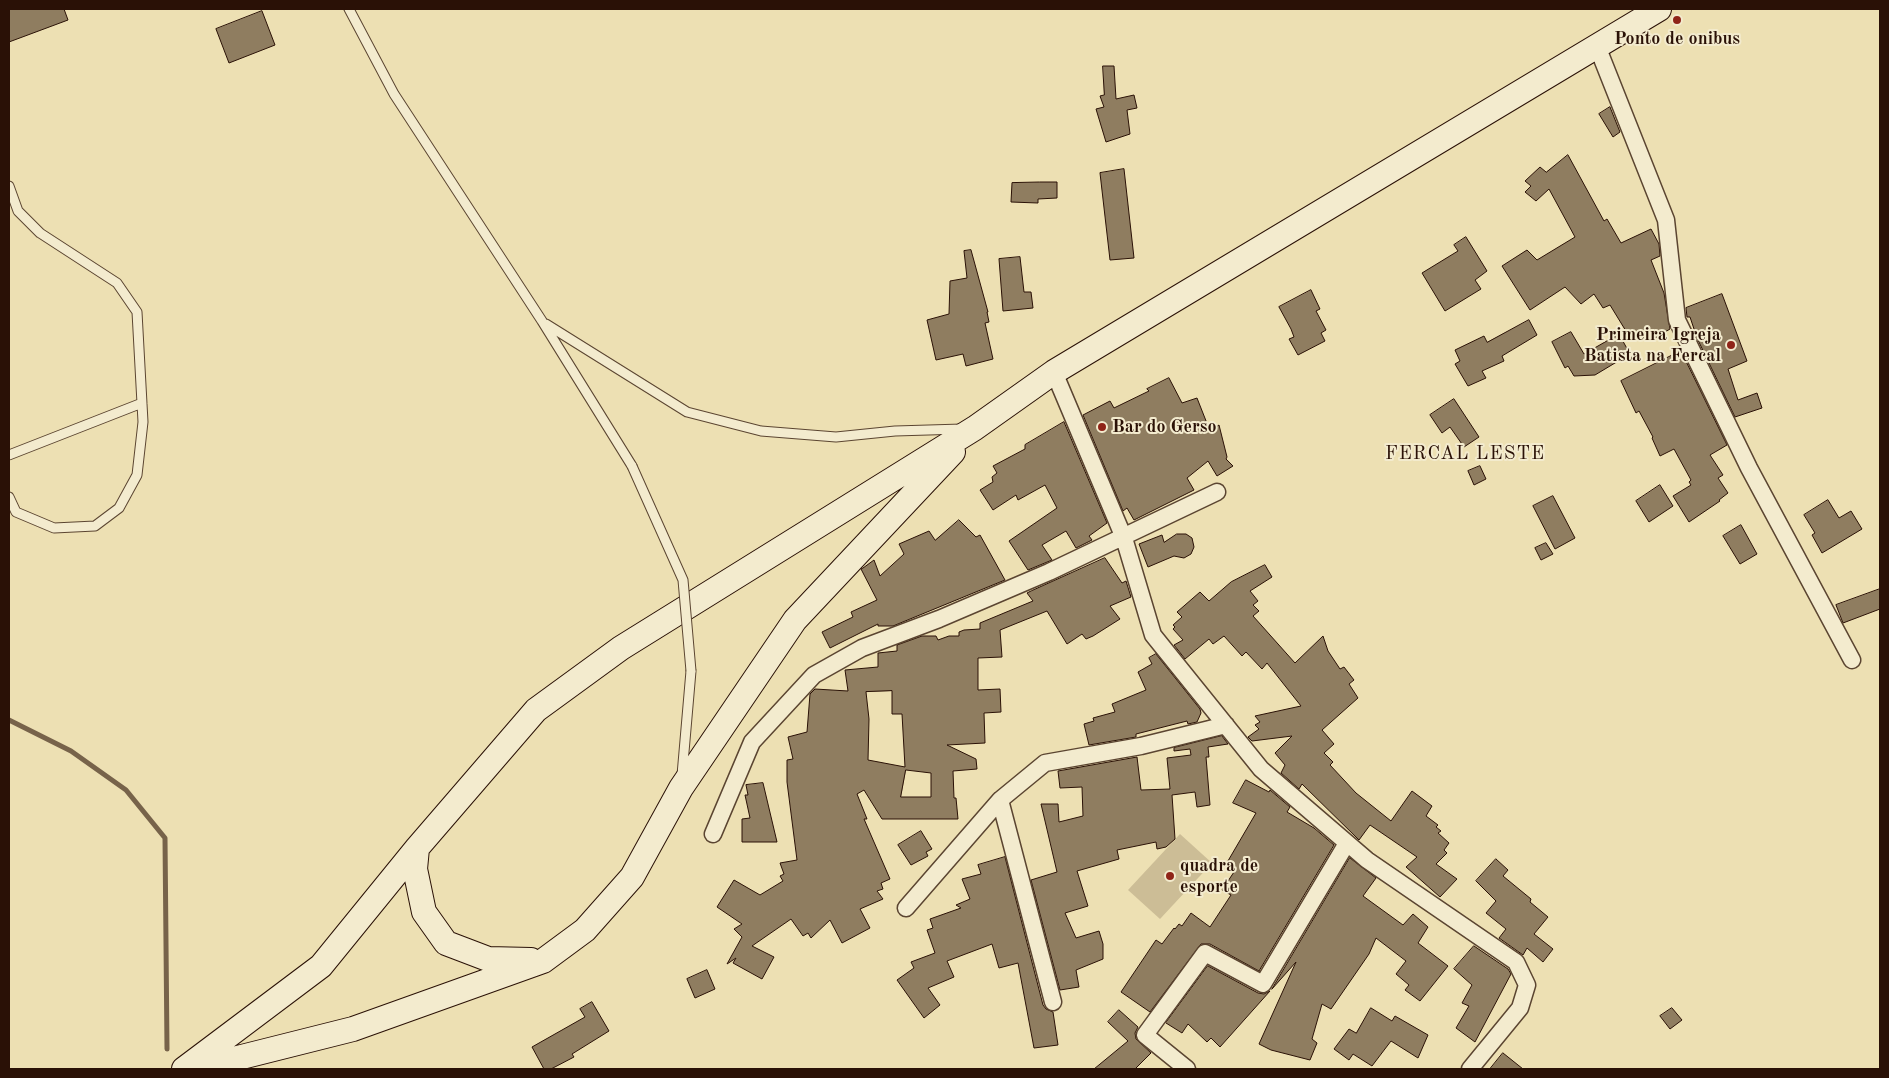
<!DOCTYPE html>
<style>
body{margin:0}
#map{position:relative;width:1889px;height:1078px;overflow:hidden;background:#ede0b3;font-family:"Old Standard TT",serif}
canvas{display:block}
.frame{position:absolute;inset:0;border:10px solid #2a1106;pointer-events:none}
</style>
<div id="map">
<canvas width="1889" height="1078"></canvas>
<div class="frame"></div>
</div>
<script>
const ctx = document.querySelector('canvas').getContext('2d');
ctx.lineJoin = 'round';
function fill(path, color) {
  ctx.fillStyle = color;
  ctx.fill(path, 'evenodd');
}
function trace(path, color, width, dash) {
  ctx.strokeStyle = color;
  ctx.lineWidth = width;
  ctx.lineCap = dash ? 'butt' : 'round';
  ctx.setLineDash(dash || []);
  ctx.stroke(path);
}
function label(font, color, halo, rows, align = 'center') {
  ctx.font = font + ' "Old Standard TT",serif';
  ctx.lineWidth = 4;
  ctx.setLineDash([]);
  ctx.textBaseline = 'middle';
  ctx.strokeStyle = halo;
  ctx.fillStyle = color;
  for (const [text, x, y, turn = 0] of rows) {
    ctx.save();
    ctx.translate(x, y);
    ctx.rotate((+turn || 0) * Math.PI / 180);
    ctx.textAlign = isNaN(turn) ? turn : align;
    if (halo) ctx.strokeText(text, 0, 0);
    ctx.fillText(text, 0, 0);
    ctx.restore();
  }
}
const green = new Path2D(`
 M1180,834L1212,863L1160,919L1128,890Z`);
const stream = new Path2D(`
 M9,720L71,751L126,790L165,838L167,1049`);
const building = new Path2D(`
 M9,9H64L68,20L9,42Z
 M262,11L275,45L229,63L216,29Z
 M1103,66H1114L1116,99L1134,95L1137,108L1127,110L1130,134L1106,142L1096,109L1104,107L1100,96L1104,95Z
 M1610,107L1620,132L1613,137L1599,114Z
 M1568,155L1604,221L1607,219L1621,243L1651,229L1659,244L1660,256L1651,260L1664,293L1670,329L1652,340L1629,336L1610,305L1603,308L1594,294L1581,304L1565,287L1530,310L1502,266L1527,250L1537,260L1575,237L1549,189L1536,201L1525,192L1531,186L1525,181L1540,167L1546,172Z
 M1124,169L1134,258L1110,260L1100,173Z
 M1040,182H1057V198L1038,199V203L1011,202L1012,183Z
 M1466,237L1487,271L1475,280L1481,289L1445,311L1422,273L1458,251L1454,245Z
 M971,250L988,312H987L989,322L985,323L993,359L966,366L963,354L936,360L927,320L949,314L950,281L967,278L964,251Z
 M1020,257L1024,292H1031L1033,308L1003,311L999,259Z
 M1311,290L1320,309L1316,311L1326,330L1321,333L1325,341L1298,355L1289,339L1294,337L1291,329L1279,307Z
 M1722,294L1747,361L1728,369L1738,400L1757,393L1762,408L1735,417L1697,338L1690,317H1687L1686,308Z
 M1529,320L1537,335L1502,356L1504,361L1482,371L1486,378L1468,386L1455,364L1460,361L1455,350L1484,336L1487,342Z
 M1571,332L1584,354L1619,334L1630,354L1595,375L1574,376L1568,366L1565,368L1552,342Z
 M1681,351L1727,445L1710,455L1723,475L1718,478L1728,493L1719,500L1720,501L1689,522L1673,496L1691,485L1689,482L1691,480L1674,449L1660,456L1652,438L1653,437L1639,411L1636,413L1621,381Z
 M1169,378L1182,403L1197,398L1210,431L1219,425L1227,457L1226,459L1233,466L1217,476L1208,461L1187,478L1194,490L1134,520L1127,508L1123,511L1083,415L1110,401L1114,408L1149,391L1147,389Z
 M1454,399L1479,437L1464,447L1450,427L1442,433L1430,415Z
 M1064,422L1107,523L1089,536L1092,540L1076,548L1066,531L1042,545L1052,560L1028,570L1009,541L1057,508L1045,485L1018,500L1016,495L993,510L980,490L993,482L992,477L997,473L993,466L1025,449V445Z
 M1480,466L1486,479L1474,485L1468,471Z
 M1660,485L1673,506L1649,522L1636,501Z
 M1553,496L1575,538L1555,549L1533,506Z
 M1828,500L1839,518L1851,511L1862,529L1822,553L1812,535L1815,533L1804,515Z
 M959,520L976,537L980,535L1005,580L893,626H878V624L830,648L822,632L853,617L851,612L877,600L861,569L863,568L874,560L880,576L904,554L899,544L929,531L935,540Z
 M1741,525L1757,554L1740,564L1723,536Z
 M1177,534H1186L1192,538L1194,547L1191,554L1184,558L1174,556L1148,567L1139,544L1162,535L1164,542Z
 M1546,543L1553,554L1541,560L1535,548Z
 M1105,558L1122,583L1126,581L1131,597L1110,606L1120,619L1093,636L1086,639L1082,634L1067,644L1047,611L1000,630L1002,657L978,658V690L1000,689L1001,712L984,713L985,743L947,745L976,759L977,769L953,771L954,798H956L958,819H882L864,790L857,794L867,819H864L890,879L881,883L883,889L877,891L883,899L860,909L870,928L842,943L830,920L811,938L808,933L803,936L791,919L752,946L774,957L762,979L733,963L736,958L727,964L742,937L734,929L742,924L717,907L734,880L760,895L783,881L780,876L784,874L780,863L797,860L787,782V760L793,759L788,737L807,732L810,694L815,689L848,691L845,670L878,667V653L897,651V645L922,636H936L938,640L949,636H959V632L964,630L980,629V623L1033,601L1027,593L1031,591ZM892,691V714H902L905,767L868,760L869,719L866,692ZM906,770L931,773V797H901Z
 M1265,565L1272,577L1250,591L1258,601L1253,605L1259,611L1253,616L1295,663L1323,636L1328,651L1340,669L1344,667L1354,680L1349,684L1358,698L1322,730L1334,744L1324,753L1333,762L1330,765L1356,793L1391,821L1412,791L1432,806L1426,816L1438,825L1436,827L1441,831L1438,833L1449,843L1444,850L1447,853L1436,864L1457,879L1440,897L1406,867L1417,857L1370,825L1359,840L1302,784L1299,789L1281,773L1285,765L1275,753L1292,736L1252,741L1248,737L1259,729L1255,725L1260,722L1255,716L1301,706L1267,663L1262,669L1246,652L1242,656L1224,636L1213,644L1209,639L1185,659L1174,645L1183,640L1173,629L1175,627L1173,625L1182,617L1177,612L1200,592L1209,601L1231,582Z
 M1880,589V609L1843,623L1836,605Z
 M1156,654L1200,709L1201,713L1197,722L1188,724L1187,721L1136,734V737L1089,745L1084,724L1094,721L1093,718L1115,712L1112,704L1146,690L1138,672L1152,664L1149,658Z
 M1222,736L1228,744L1208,747L1209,757H1206L1210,805L1197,807L1195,792L1172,795L1175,839L1166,847L1157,849L1156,842L1117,850L1119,859L1077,871L1088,906L1065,913L1076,938L1099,931L1103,944V959L1076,970L1079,987L1060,990L1031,880L1057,872L1041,804H1058L1059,822L1083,816L1082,787L1060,788L1058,771L1137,757L1141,790L1170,789L1167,758L1191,755L1190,749L1174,751V748Z
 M1246,780L1269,792L1270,790L1290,807L1287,812L1314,828L1334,845L1259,971L1210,944H1201L1150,1012L1121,992L1156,940L1162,944L1174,928L1175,929L1179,924L1182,926L1191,913L1210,927L1231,895L1222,890L1234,872L1225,866L1256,813L1233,803Z
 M763,783L777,842H742V819L750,818L745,795H748L746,785Z
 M921,831L932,849L926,852L928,856L911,865L898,845Z
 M1005,857L1043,1005L1046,1009L1053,1012L1058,1045L1034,1048L1018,963L999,968L992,944L947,961L954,977L928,988L940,1005L924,1018L897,980L914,968L911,962L935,953L927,930L933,928L930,919L961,908L956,905L970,899L962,879L981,874L978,865Z
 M1350,858L1376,878L1363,896L1403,925L1413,914L1428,927L1418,943L1448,966L1420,1001L1405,990L1409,985L1396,974L1406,961L1376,938L1369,954L1331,1009L1322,1004L1312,1039L1317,1043L1310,1060L1271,1050L1259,1044L1296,962L1272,989Z
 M1496,859L1508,870L1503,876L1531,899L1530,902L1548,917L1534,934L1553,949L1543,962L1527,948L1523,955L1499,938L1506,929L1486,913L1496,901L1476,881Z
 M1474,946L1508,969L1511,974L1475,1042L1456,1028L1469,1006L1462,1003L1472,985L1454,969Z
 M1208,966L1258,993L1264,994L1270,991L1220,1047L1211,1038L1207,1042L1188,1024L1182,1033L1166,1023Z
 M707,970L715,989L695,998L687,979Z
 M592,1002L609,1031L572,1054L574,1057L551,1069H544L532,1047L585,1017L580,1009Z
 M1371,1008L1392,1021L1395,1016L1428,1035L1418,1058L1391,1041L1372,1066L1353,1054L1349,1060L1334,1049L1349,1029L1356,1033Z
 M1672,1008L1682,1020L1670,1029L1660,1016Z
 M1119,1010L1138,1027L1135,1033L1136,1039L1151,1053L1135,1069H1094L1128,1041L1108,1022Z
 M1503,1053L1523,1069H1490Z`);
const service = new Path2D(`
 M349,9L394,94L542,321L632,466
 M9,186L18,211L40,233L117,283L137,312L143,422L137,475L119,508L95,526L54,528L16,512L9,497
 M546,324L687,412L761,431L836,437L895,431L962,429
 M9,455L142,403
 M682,775L691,671`);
const minor = new Path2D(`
 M1597,46L1666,220L1677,320L1749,468L1852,660
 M1054,372L1124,538L1153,635L1261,769L1367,860L1516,962L1527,985L1520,1008L1470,1069
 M1000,800L1053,1002
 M713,834L752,742L814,675L862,648L939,619L1049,572L1217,492
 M906,908L1000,800L1045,763L1141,746L1226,725
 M1187,1069L1145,1035L1205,953L1263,984L1347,843`);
const secondary = new Path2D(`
 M417,848L415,869L424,912L446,943L488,959L531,960
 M184,1069L321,966L417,848L536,710L621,648L975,428L1054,372L1659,9
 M194,1069L353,1029L543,961L585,930L632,877L681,788L795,620L953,452`);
const serviceBridge = new Path2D(`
 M632,466L683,580L691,671`);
const markers = [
 [1677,20,5,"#8f2418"],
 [1731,345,5,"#8f2418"],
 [1102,427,5,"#8f2418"],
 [1170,876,5,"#8f2418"]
];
const poiNames = [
 ["Ponto de onibus",1677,39,"center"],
 ["Primeira Igreja",1721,335,"right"],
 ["Batista na Fercal",1721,356,"right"],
 ["Bar do Gerso",1112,427],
 ["quadra de",1180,866],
 ["esporte",1180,887]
];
const neighbourhoodNames = [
 ["FERCAL LESTE",1465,454]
];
fill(green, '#ccbd96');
trace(stream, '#77634a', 5);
fill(building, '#8f7d60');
trace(building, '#2a1106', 1);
trace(service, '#5b4531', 11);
trace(minor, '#5b4531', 19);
trace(secondary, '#2a1106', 26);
trace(service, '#f3ebce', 9);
trace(minor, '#f3ebce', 16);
trace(secondary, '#f3ebce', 24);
trace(serviceBridge, '#5b4531', 11, []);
trace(serviceBridge, '#f3ebce', 9);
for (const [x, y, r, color] of markers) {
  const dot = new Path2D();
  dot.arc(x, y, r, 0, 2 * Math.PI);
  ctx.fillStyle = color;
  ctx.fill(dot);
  trace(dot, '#f3ebce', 2);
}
label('bold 18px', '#2a1106', '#f3ebce', poiNames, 'left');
ctx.letterSpacing = '1px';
label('19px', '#2a1106', '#f3ebce', neighbourhoodNames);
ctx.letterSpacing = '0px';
</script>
